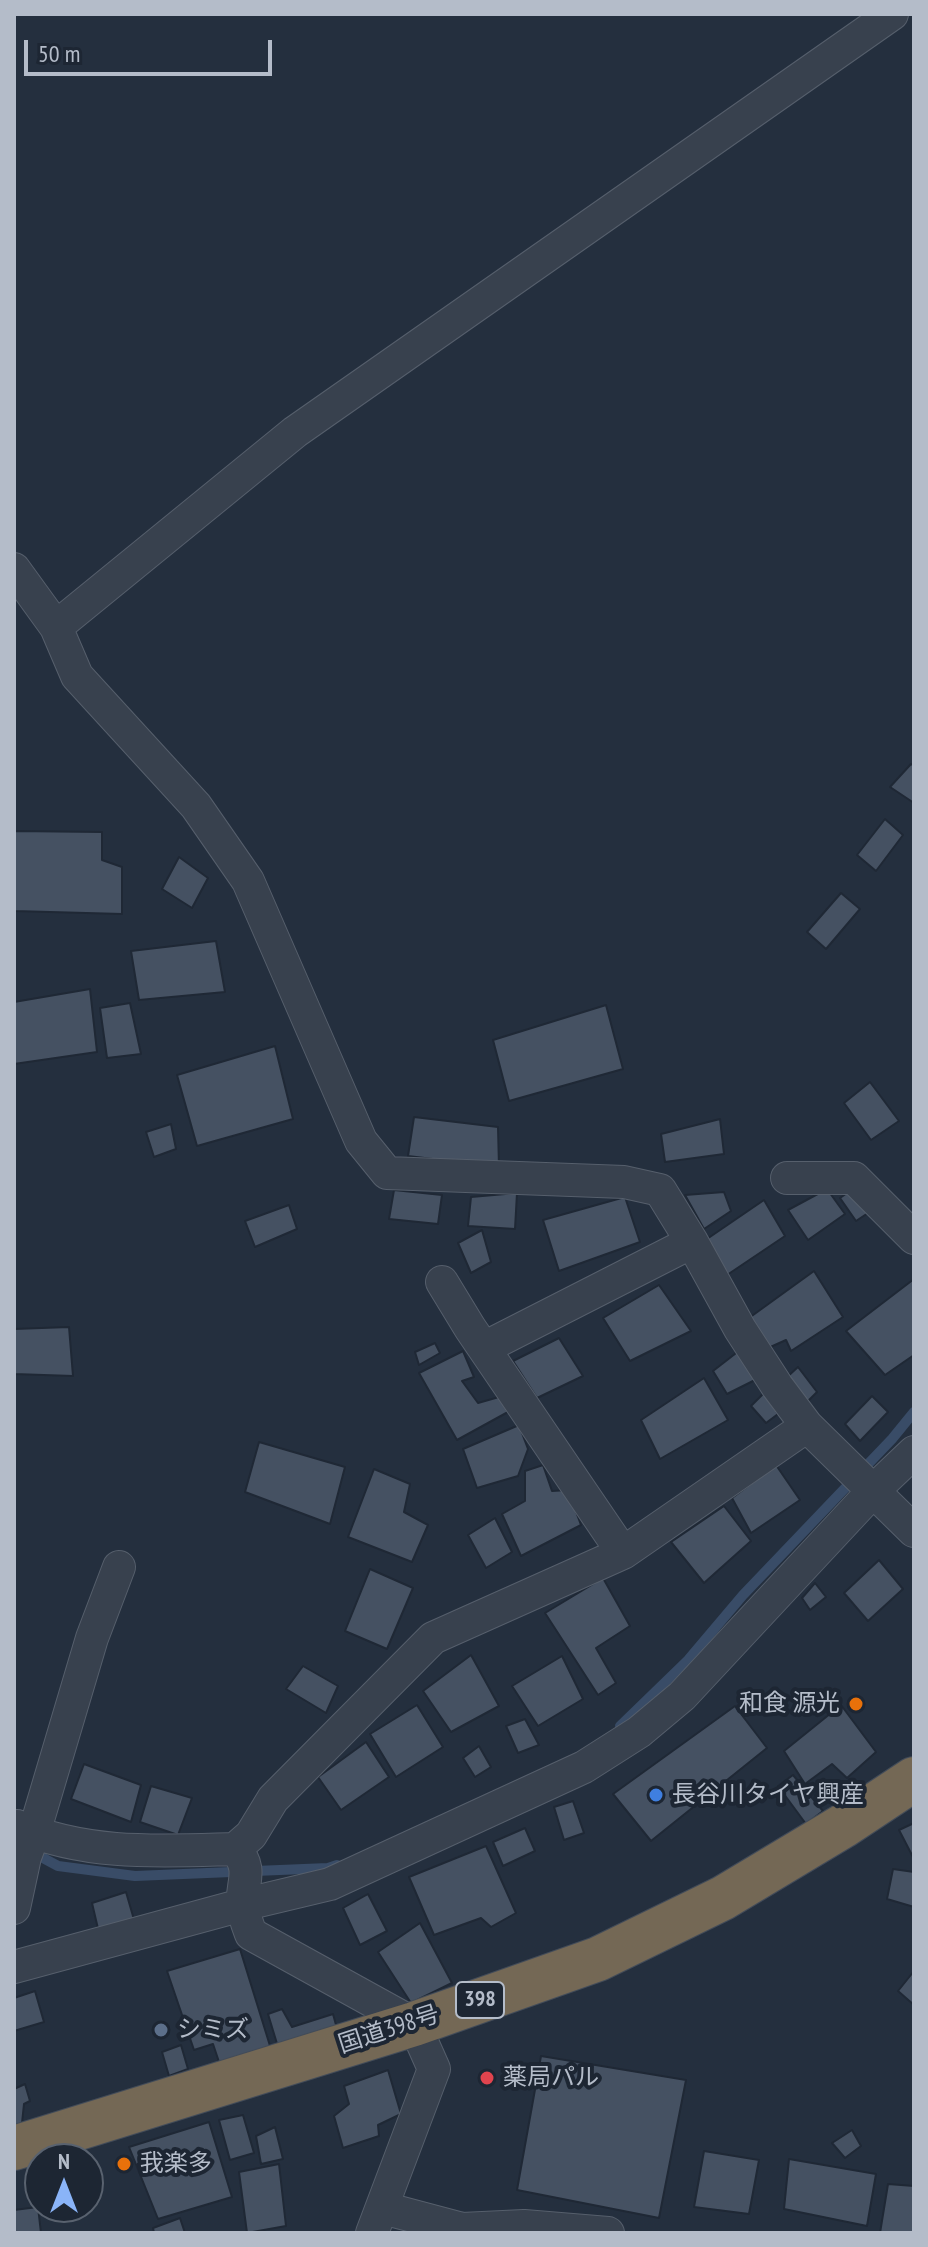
<!DOCTYPE html>
<meta charset="utf-8">
<style>
body{margin:0}
#map{position:relative;width:928px;height:2247px;overflow:hidden;background:#242f3e;font-family:"PT Sans Narrow",sans-serif}
canvas{display:block}
.frame{position:absolute;inset:0;border:16px solid #b4bcc9;pointer-events:none}
.north{position:absolute;left:24px;top:2143px;width:80px;height:80px;box-sizing:border-box;background:#1d2633;border:2px solid #59626f;border-radius:50%;rotate:0deg;font-size:22px;font-weight:700;line-height:32px;text-align:center;color:#b4bcc9}
.north::after{content:'';display:block;margin:auto;width:28px;height:36px;background:#8ab4f8;clip-path:polygon(50% 0,100% 100%,50% 72%,0 100%)}
.scale{position:absolute;left:24px;top:40px;width:248px;height:36px;box-sizing:border-box;border:4px solid #b4bcc9;border-top:0;padding-left:10px;font-size:24px;line-height:28px;white-space:nowrap;color:#b4bcc9;-webkit-text-stroke:6px #1d2633;paint-order:stroke}
</style>
<div id="map">
<canvas width="928" height="2247"></canvas>
<div class="frame"></div>
<div class="north">N</div>
<div class="scale">50 m</div>
</div>
<script>
const ctx = document.querySelector('canvas').getContext('2d');
ctx.lineJoin = 'round';
function trace(path, color, width, dash) {
  ctx.strokeStyle = color;
  ctx.lineWidth = width;
  ctx.lineCap = dash ? 'butt' : 'round';
  ctx.setLineDash(dash || []);
  ctx.stroke(path);
}
function fill(path, color) {
  ctx.fillStyle = color;
  ctx.fill(path, 'evenodd');
}
function label(font, color, halo, rows, align = 'center') {
  ctx.font = font + ' "PT Sans Narrow","Noto Sans JP",sans-serif';
  ctx.lineWidth = 8;
  ctx.setLineDash([]);
  ctx.textBaseline = 'middle';
  ctx.strokeStyle = halo;
  ctx.fillStyle = color;
  for (const [text, x, y, turn = 0] of rows) {
    ctx.save();
    ctx.translate(x, y);
    ctx.rotate((+turn || 0) * Math.PI / 180);
    ctx.textAlign = isNaN(turn) ? turn : align;
    if (halo) ctx.strokeText(text, 0, 0);
    ctx.fillText(text, 0, 0);
    ctx.restore();
  }
}
const stream = new Path2D(`
 M620,1726L688,1660L743,1595L892,1439L914,1412
 M30,1851L58,1866L135,1876L328,1868L337,1865`);
const building = new Path2D(`
 M911,764L914,766V803L890,787Z
 M885,819L903,835L876,871L857,855Z
 M14,831L102,832V860L122,867V914L14,911Z
 M179,857L208,878L192,908L162,889Z
 M841,893L860,909L826,949L807,932Z
 M216,941L225,992L139,1000L131,951Z
 M90,989L97,1052L14,1064V1002Z
 M130,1003L141,1054L107,1058L100,1008Z
 M606,1005L623,1069L509,1101L493,1040Z
 M275,1046L293,1119L197,1146L177,1075Z
 M870,1082L899,1121L871,1140L844,1103Z
 M414,1117L498,1127L499,1167L408,1156Z
 M720,1119L724,1154L665,1162L661,1134Z
 M171,1124L176,1149L154,1157L146,1132Z
 M854,1188L871,1211L856,1221L840,1198Z
 M827,1189L845,1214L808,1240L788,1210Z
 M394,1190L442,1195L438,1224L389,1219Z
 M724,1192L731,1211L704,1229L685,1195Z
 M517,1193L515,1229L468,1226L471,1197Z
 M625,1197L640,1242L559,1271L543,1220Z
 M764,1200L785,1236L727,1275L704,1241Z
 M289,1205L297,1229L255,1247L245,1221Z
 M482,1230L491,1262L471,1273L458,1243Z
 M814,1271L843,1317L791,1351L786,1340L766,1349L749,1318Z
 M914,1279V1355L885,1375L846,1331Z
 M659,1285L691,1331L630,1361L603,1318Z
 M69,1327L73,1376L14,1374V1329Z
 M559,1338L583,1376L537,1398L513,1361Z
 M435,1343L440,1353L419,1365L415,1352Z
 M740,1350L755,1380L727,1394L713,1371Z
 M463,1351L474,1377L462,1381L478,1403L499,1397L508,1412L457,1440L419,1373Z
 M798,1367L817,1392L807,1402L786,1378Z
 M704,1378L728,1420L660,1459L641,1420Z
 M764,1393L778,1414L766,1423L751,1406Z
 M872,1396L888,1412L860,1441L845,1424Z
 M519,1425L528,1449L518,1476L477,1488L463,1449Z
 M259,1442L345,1467L330,1524L245,1492Z
 M543,1465L552,1491L568,1490L581,1525L521,1556L502,1514L525,1501V1471Z
 M776,1465L800,1500L751,1533L732,1498Z
 M374,1469L410,1484L404,1512L428,1525L412,1562L348,1537Z
 M724,1506L751,1541L704,1583L671,1542Z
 M495,1518L512,1552L486,1568L468,1535Z
 M879,1560L903,1589L868,1621L844,1593Z
 M370,1569L413,1588L387,1649L345,1631Z
 M603,1578L630,1626L596,1648L616,1683L598,1695L545,1613Z
 M815,1583L826,1597L810,1610L802,1598Z
 M471,1655L499,1706L451,1732L423,1691Z
 M562,1656L583,1699L538,1726L512,1686Z
 M303,1666L338,1686L326,1713L286,1689Z
 M417,1705L443,1747L396,1777L370,1734Z
 M841,1705L876,1752L847,1778L832,1764L805,1784L784,1751Z
 M735,1706L767,1748L651,1841L613,1794Z
 M525,1719L539,1745L518,1753L506,1726Z
 M366,1742L389,1777L341,1810L318,1777Z
 M479,1746L491,1767L475,1777L463,1758Z
 M84,1764L141,1785L131,1822L71,1799Z
 M793,1775L823,1811L806,1824L778,1786Z
 M151,1786L192,1798L178,1835L140,1822Z
 M573,1801L584,1833L564,1840L554,1807Z
 M914,1823V1859L899,1830Z
 M525,1828L535,1851L503,1866L493,1842Z
 M486,1846L516,1913L491,1927L481,1918L434,1935L409,1877Z
 M893,1869L914,1872V1907L887,1899Z
 M126,1892L135,1923L99,1933L92,1903Z
 M368,1894L387,1931L360,1945L343,1908Z
 M420,1923L452,1983L411,2003L378,1952Z
 M240,1949L271,2049L222,2071L213,2044L194,2050L167,1971Z
 M914,1971V2005L898,1991Z
 M35,1991L44,2022L14,2031V1998Z
 M282,2009L292,2027L333,2014L338,2032L278,2047L268,2014Z
 M181,2045L188,2069L169,2076L162,2052Z
 M541,2056L686,2080L659,2218L517,2190Z
 M388,2070L401,2114L378,2125L379,2136L343,2148L334,2116L349,2104L344,2086Z
 M25,2084L30,2101L24,2104L22,2123L14,2126V2089Z
 M243,2115L254,2153L230,2160L219,2120Z
 M209,2122L232,2197L158,2219L129,2147Z
 M275,2127L283,2159L261,2164L256,2136Z
 M852,2130L861,2146L845,2158L832,2143Z
 M704,2151L759,2160L749,2214L694,2207Z
 M789,2159L876,2174L867,2226L784,2209Z
 M279,2164L286,2226L247,2233L239,2172Z
 M888,2184L914,2186V2233H880Z
 M38,2207L41,2233H14V2210Z
 M180,2218L185,2233H154L153,2228Z`);
const minor = new Path2D(`
 M14,569L56,627L77,676L196,806L248,881L361,1141L387,1173L624,1182L660,1190L692,1242L740,1329L777,1386L807,1426L914,1531
 M56,627L295,432L892,14
 M787,1178H854L914,1238
 M442,1282L470,1328L623,1553
 M484,1348L692,1242
 M17,1826C88,1856 160,1851 235,1849
 M14,1908L25,1857L34,1833L92,1638L119,1567
 M14,1967L242,1905L330,1884L584,1767L639,1732L682,1696L874,1490L914,1452
 M383,2208L462,2229L524,2226L608,2233
 M372,2233L434,2069L414,2024L251,1934C248,1926 244,1916 243,1907C240,1885 255,1870 235,1849L251,1835L273,1799L433,1638L623,1553L807,1426`);
const highway = new Path2D(`
 M14,2148L414,2024L598,1959L723,1898L843,1826L914,1779`);
const markers = [
 [856,1704,8,"#e8710a"],
 [656,1795,8,"#3f7fe0"],
 [161,2030,8,"#5c6f8a"],
 [487,2078,8,"#e0444e"],
 [124,2164,8,"#e8710a"]
];
const shields = [
 [480,2000,48]
];
const shieldNames = [
 ["398",480,2000]
];
const poiNames = [
 ["和食 源光",840,1704,"right"],
 ["長谷川タイヤ興産",672,1795],
 ["シミズ",177,2030],
 ["薬局パル",503,2078],
 ["我楽多",140,2164]
];
const streetNames = [
 ["国道398号",389,2030,-18]
];
trace(stream, '#394c67', 10);
fill(building, '#455162');
trace(building, '#1f2835', 2);
trace(minor, '#565f6c', 34);
trace(highway, '#434c59', 46);
trace(minor, '#38414e', 32);
trace(highway, '#746855', 44);
for (const [x, y, r, color] of markers) {
  const dot = new Path2D();
  dot.arc(x, y, r, 0, 2 * Math.PI);
  ctx.fillStyle = color;
  ctx.fill(dot);
  trace(dot, '#1d2633', 3);
}
for (const [x, y, w] of shields) {
  const box = new Path2D();
  box.roundRect(x - w / 2, y - 18, w, 36, 6);
  ctx.fillStyle = '#1d2633';
  ctx.fill(box);
  trace(box, '#b4bcc9', 2);
}
label('bold 22px', '#b4bcc9', null, shieldNames);
label('24px', '#b4bcc9', '#1d2633', poiNames, 'left');
label('24px', '#b4bcc9', '#1d2633', streetNames);
</script>
